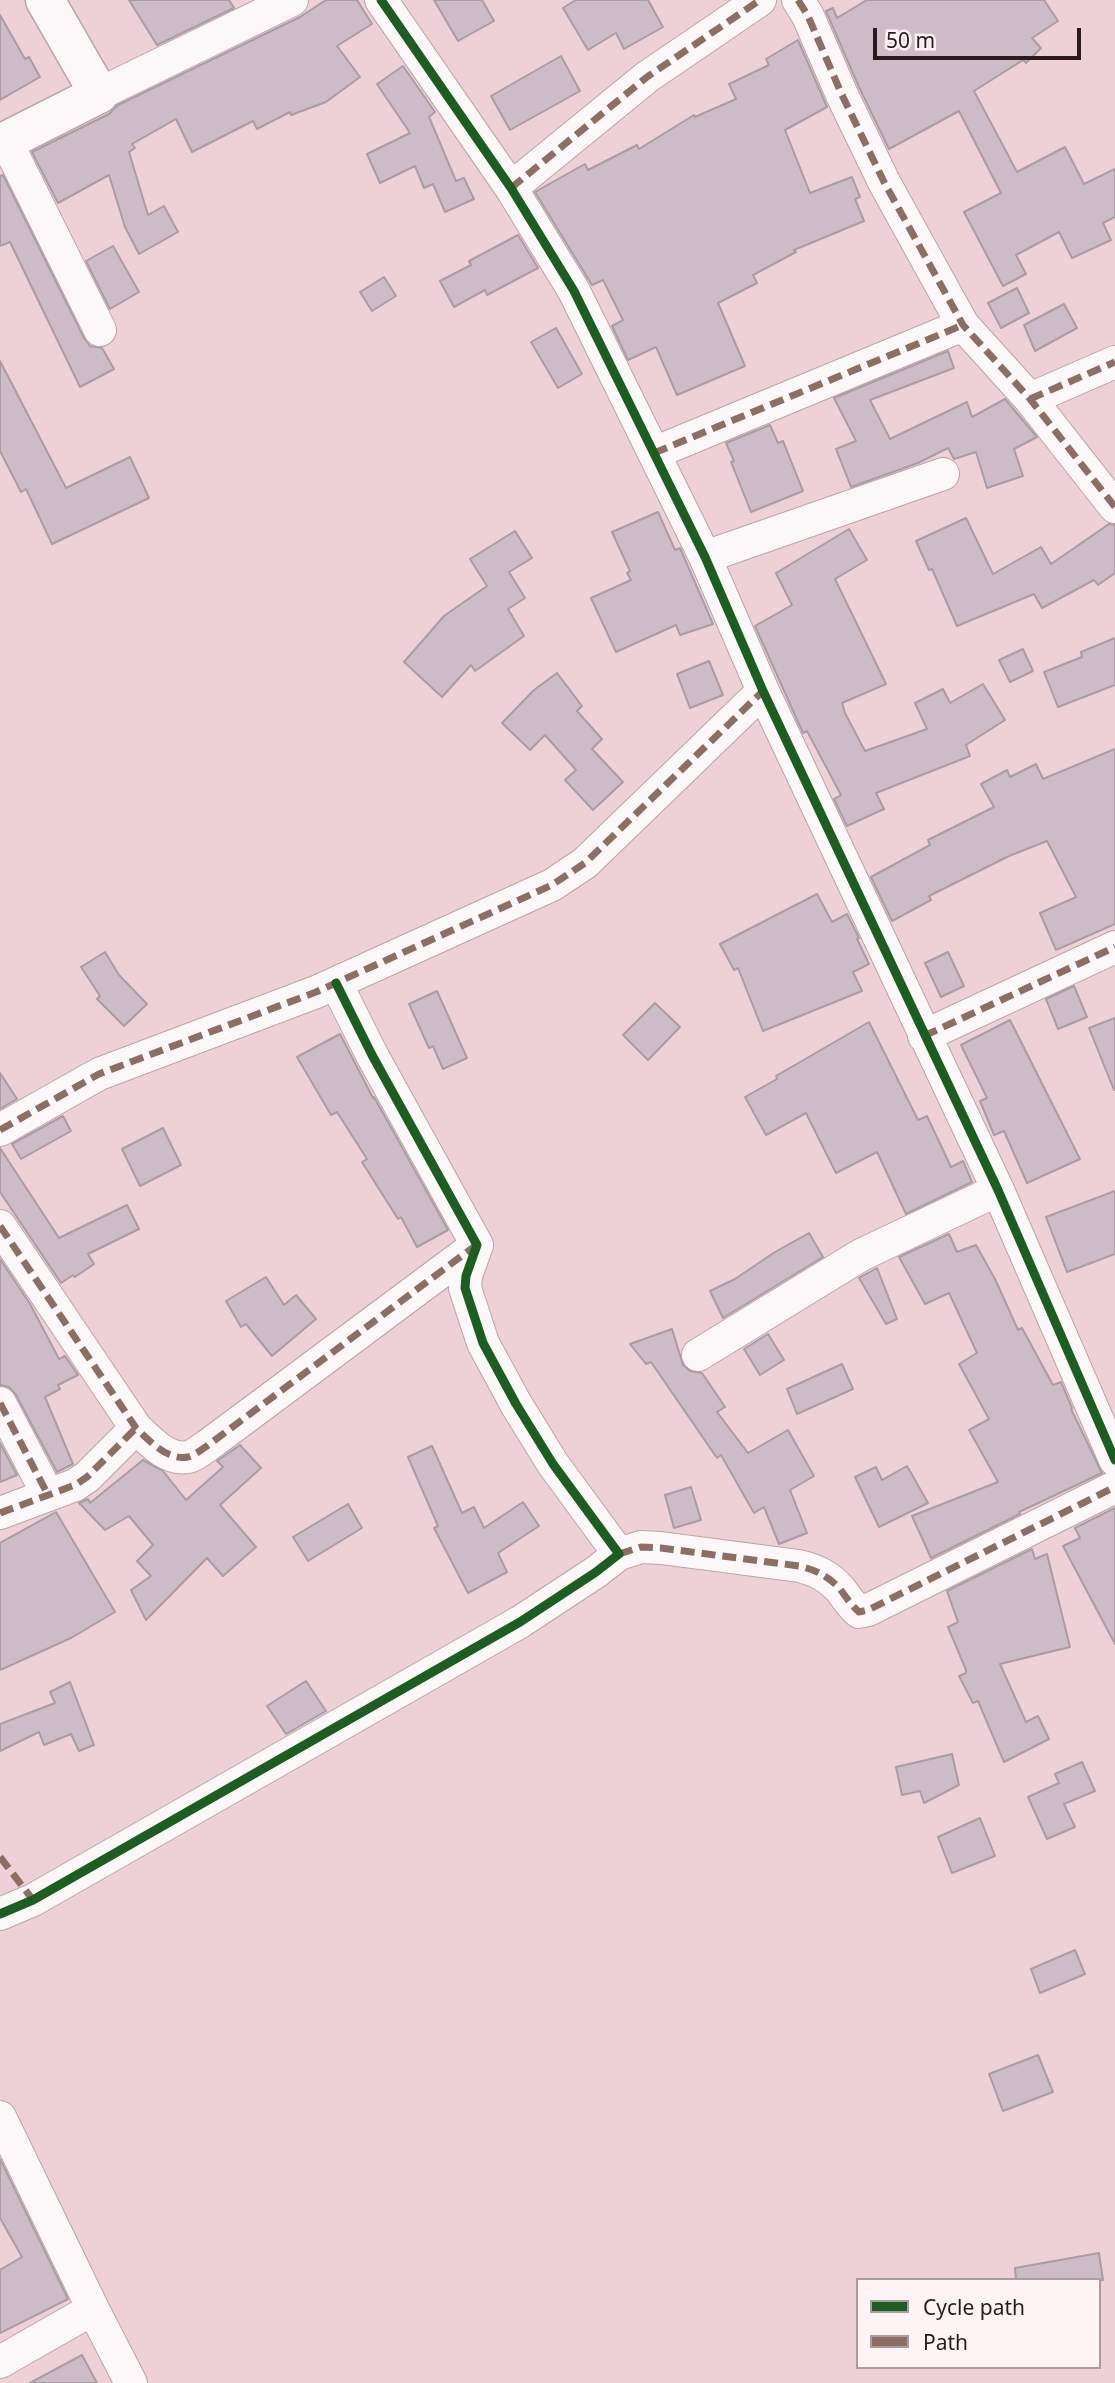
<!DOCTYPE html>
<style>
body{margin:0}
#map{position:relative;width:1115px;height:2383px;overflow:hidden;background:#eed1d7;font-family:"Noto Sans",sans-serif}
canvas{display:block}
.legend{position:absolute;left:856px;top:2278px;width:245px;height:91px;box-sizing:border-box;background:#fef3f5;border:2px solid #aa9c9f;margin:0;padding:9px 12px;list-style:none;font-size:21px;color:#2c191d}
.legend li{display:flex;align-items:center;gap:14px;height:35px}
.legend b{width:35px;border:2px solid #aa9c9f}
.scale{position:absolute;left:873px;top:28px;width:208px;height:32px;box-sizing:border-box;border:4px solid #2c191d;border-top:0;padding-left:9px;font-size:21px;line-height:24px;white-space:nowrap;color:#2c191d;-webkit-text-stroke:5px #fef3f5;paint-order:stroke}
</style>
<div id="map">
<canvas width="1115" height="2383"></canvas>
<ul class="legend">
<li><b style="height:9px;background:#1b5e20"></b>Cycle path</li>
<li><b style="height:9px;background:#8d6e63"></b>Path</li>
</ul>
<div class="scale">50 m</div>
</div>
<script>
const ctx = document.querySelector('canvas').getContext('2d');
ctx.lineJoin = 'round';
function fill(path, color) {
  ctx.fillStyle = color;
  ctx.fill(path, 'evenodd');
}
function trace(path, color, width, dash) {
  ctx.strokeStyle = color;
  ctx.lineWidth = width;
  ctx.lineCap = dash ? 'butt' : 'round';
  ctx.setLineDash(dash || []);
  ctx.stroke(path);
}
const building = new Path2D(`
 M129,0H229L234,8L157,45Z
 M326,0H357L372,24L337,46L360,77L326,102L291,115L290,112L257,129L253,121L192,152L176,119L132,144L135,148L129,152L148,215L164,206L178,232L139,254L125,227L109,175L58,203L32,152L109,114L118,105L300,17Z
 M434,0H482L494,21L458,41Z
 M576,0H648L663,27L624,49L616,33L588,50L563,8Z
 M867,0H1044L1058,21L1032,38L1041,48L1026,63L1023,60L974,91L1017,172L1065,147L1084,184L1115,169V217L1103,223L1111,240L1072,258L1059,232L1016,255L1026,274L1003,286L964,212L1001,193L959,111L889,149L859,87L826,11L833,8L837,18Z
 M0,15L25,59L29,57L40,77L0,100Z
 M798,40L827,107L785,130L810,193L852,177L860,197L855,199L864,221L794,250L796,252L753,275L757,283L718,303L745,366L677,395L656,347L628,360L612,326L623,320L603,280L592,285L535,192L585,164L588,170L637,145L639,149L694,115L695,117L736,99L729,84L769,65L766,59Z
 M561,56L580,91L510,130L491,96Z
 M403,66L435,112L429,117L456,181L464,178L474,199L445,212L433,184L424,188L415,166L380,183L367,154L410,133L377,84Z
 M3,175L84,338L90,346L102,348L114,369L80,387L10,242L0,246V176Z
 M518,235L538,268L487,295L485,290L454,307L440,281L471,265L469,261Z
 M113,246L139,292L110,309L86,261Z
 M384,277L396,296L372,311L360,292Z
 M1017,288L1029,313L1001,328L988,303Z
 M1064,304L1077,328L1035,351L1024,325Z
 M556,328L582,374L558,388L531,342Z
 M948,351L954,368L870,400L890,439L967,402L972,417L1005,399L1037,437L1014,449L1023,476L987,488L976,452L954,459L948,448L918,463L851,487L836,449L856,441L834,398Z
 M0,361L66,488L130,457L149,498L52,544L26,489L21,492L0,451Z
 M770,425L778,443L783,441L803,491L751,512L731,462L734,461L726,443Z
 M658,512L675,550L680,548L713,624L680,635L676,625L616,652L591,598L631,580L627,573L630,571L612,532Z
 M966,518L993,574L1041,547L1051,564L1109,524L1115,525V573L1098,585L1094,580L1042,608L1034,594L957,626L932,569L929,570L916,541Z
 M849,529L867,560L835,579L886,684L842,703L845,713L865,751L927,729L915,703L943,689L950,703L983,684L1005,720L966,745L970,756L876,793L884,809L847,826L834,799L841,795L807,731L803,733L755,626L792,605L776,573Z
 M515,531L532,558L509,572L525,598L508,609L524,636L475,671L471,665L442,697L404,662L444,616L487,586L470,559Z
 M1115,638V685L1058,707L1044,672L1082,657L1081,652Z
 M1023,649L1033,671L1010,682L999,660Z
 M709,661L723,695L690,708L677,674Z
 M557,673L582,706L577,711L602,739L592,749L623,782L593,810L565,780L576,770L545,735L530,750L502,723L534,690Z
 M1115,749V924L1056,950L1040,913L1076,897L1047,841L1009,856L929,896L931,900L892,921L871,877L930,845L928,840L994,807L981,784L1007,770L1010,777L1036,764L1043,779Z
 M817,894L832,922L847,914L859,938L857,939L869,964L853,972L862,991L763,1031L738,968L734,970L720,944Z
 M105,952L119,975L147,1004L124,1026L97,999L100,996L81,967Z
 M948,952L964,986L941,997L925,963Z
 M1074,986L1087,1017L1058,1029L1046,999Z
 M437,991L467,1058L443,1069L433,1046L429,1048L409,1004Z
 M655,1003L680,1027L648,1060L623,1035Z
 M1115,1018V1090H1114L1089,1028Z
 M1010,1020L1080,1159L1027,1183L1004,1131L994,1135L980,1101L987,1098L961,1045Z
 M869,1022L918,1120L927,1116L951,1167L963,1161L972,1182L906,1214L877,1152L836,1173L806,1113L766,1135L745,1097L777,1079L776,1076Z
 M340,1034L373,1098L374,1097L448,1230L417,1247L401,1217L398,1219L362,1162L367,1159L337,1112L331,1115L297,1057Z
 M0,1073L17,1099L0,1109Z
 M63,1116L71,1131L21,1159L12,1144Z
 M163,1128L181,1165L140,1186L122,1149Z
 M0,1148L59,1238L127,1205L139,1229L88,1254L94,1264L75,1277L73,1275L61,1283L0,1192Z
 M1115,1191V1254L1067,1272L1046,1217Z
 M809,1233L823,1257L723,1318L710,1291L735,1279L775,1252Z
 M949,1234L957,1252L976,1245L995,1279L1018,1330L1022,1328L1053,1385L1061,1382L1072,1408L1071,1409L1102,1473L1019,1512L1020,1514L931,1558L912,1516L998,1482L969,1430L989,1419L959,1364L977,1353L949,1293L925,1304L899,1257Z
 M0,1259L30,1304L59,1359L65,1356L78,1375L58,1385L60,1389L45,1397L73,1464L57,1472L16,1395L9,1387L0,1385Z
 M877,1268L897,1319L886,1324L859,1278Z
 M266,1277L284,1305L296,1295L316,1319L272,1356L246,1324L241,1327L226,1301Z
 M672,1329L683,1365L690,1371L702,1373L725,1407L717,1412L748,1453L788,1430L814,1476L790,1490L807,1533L779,1544L764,1507L754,1513L721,1455L717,1458L651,1362L646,1364L630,1344Z
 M768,1334L784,1360L760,1375L744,1349Z
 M842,1364L853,1389L797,1414L787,1389Z
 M0,1443L17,1475L0,1482Z
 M240,1445L261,1468L220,1505L256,1547L223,1576L207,1558L146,1620L131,1590L151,1576L137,1561L153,1545L129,1516L105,1530L79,1503L88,1499L90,1503L143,1460L163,1471L186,1500L223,1467L217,1461Z
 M432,1446L462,1513L474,1507L484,1528L523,1502L539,1526L498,1553L507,1572L468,1593L434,1528L438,1526L408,1457Z
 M907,1466L928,1503L879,1527L855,1477L876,1467L882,1480Z
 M691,1487L701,1520L674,1528L665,1495Z
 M348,1504L362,1528L308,1561L293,1537Z
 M1115,1508V1644L1063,1546L1080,1538L1075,1528Z
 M56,1512L115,1612L71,1638L0,1670V1543Z
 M1032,1549L1035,1559L1047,1554L1070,1647L1000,1664L1026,1722L1038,1716L1049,1739L1004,1762L978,1701L973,1703L959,1676L966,1673V1670L948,1627L958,1622L947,1591Z
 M306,1681L326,1711L286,1734L267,1706Z
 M70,1682L94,1745L79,1751L71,1734L44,1745L39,1732L0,1751V1724L55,1703L50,1692Z
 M952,1754L959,1785L924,1803L920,1791L902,1795L896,1767Z
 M1082,1762L1095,1791L1064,1804L1075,1827L1047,1839L1028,1797L1059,1783L1055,1774Z
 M980,1818L995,1856L952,1873L938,1837Z
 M1075,1950L1085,1974L1040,1993L1031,1969Z
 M1038,2055L1053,2092L1003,2111L989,2074Z
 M0,2159L68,2299L0,2333V2270L22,2257L0,2218Z
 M1099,2253L1103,2280H1016L1015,2268Z
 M82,2355L97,2383H30Z`);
const street = new Path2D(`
 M381,0L511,188L574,291L705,557L763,691L998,1190L1115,1460
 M798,0L808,16L842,95L884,182L963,325L1030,399L1115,507
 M99,94L292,0
 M6,141L100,330
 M511,188L647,77L760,0
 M1030,399L1115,362
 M654,453L963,325
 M705,557L943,474
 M924,1036L1115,947
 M0,1130L99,1074L316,992L552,885L585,863L763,691
 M0,1226L136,1428C149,1440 167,1461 188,1457C194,1456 202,1449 207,1446L477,1245
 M698,1355L861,1255L998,1190
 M0,1403L48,1495
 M0,1513L75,1485L87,1477L136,1428
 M619,1554L641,1547L661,1548L799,1566C816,1570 828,1576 840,1589C846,1597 851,1605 859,1612L868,1610L1115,1487
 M0,1914L33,1900L520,1622L596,1572L619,1554L553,1464L516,1404L483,1343L465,1288L466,1276L477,1245L372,1055L336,983
 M0,2117L93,2309L131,2383
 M0,2362L93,2309`);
const secondary = new Path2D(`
 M0,144L99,94L45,0`);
const quiet = new Path2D(`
 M798,0L808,16L842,95L884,182L963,325L1030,399L1115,507
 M511,188L647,77L760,0
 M1030,399L1115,362
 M654,453L963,325
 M924,1036L1115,947
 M0,1130L99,1074L316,992L552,885L585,863L763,691
 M0,1226L136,1428C149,1440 167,1461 188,1457C194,1456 202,1449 207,1446L475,1246
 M0,1403L48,1495
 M0,1513L75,1485L87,1477L136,1428
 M619,1554L641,1547L661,1548L799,1566C816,1570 828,1576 840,1589C846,1597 851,1605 859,1612L868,1610L1115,1487
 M0,1857L33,1900L36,1898`);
const cycleway = new Path2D(`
 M381,0L511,188L574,291L705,557L763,691L998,1190L1115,1460
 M0,1914L33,1900L520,1622L596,1572L619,1554L553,1464L516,1404L483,1343L465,1288L466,1276L477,1245L372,1055L336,983`);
fill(building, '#cdbcc7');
trace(building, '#ab9ba4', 2);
trace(street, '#baa4a8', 34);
trace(secondary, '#baa4a8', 41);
trace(street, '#fcf8f9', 32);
trace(secondary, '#fcf8f9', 38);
trace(quiet, '#8d6e63', 7, [14, 7]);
trace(cycleway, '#1b5e20', 9);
</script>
